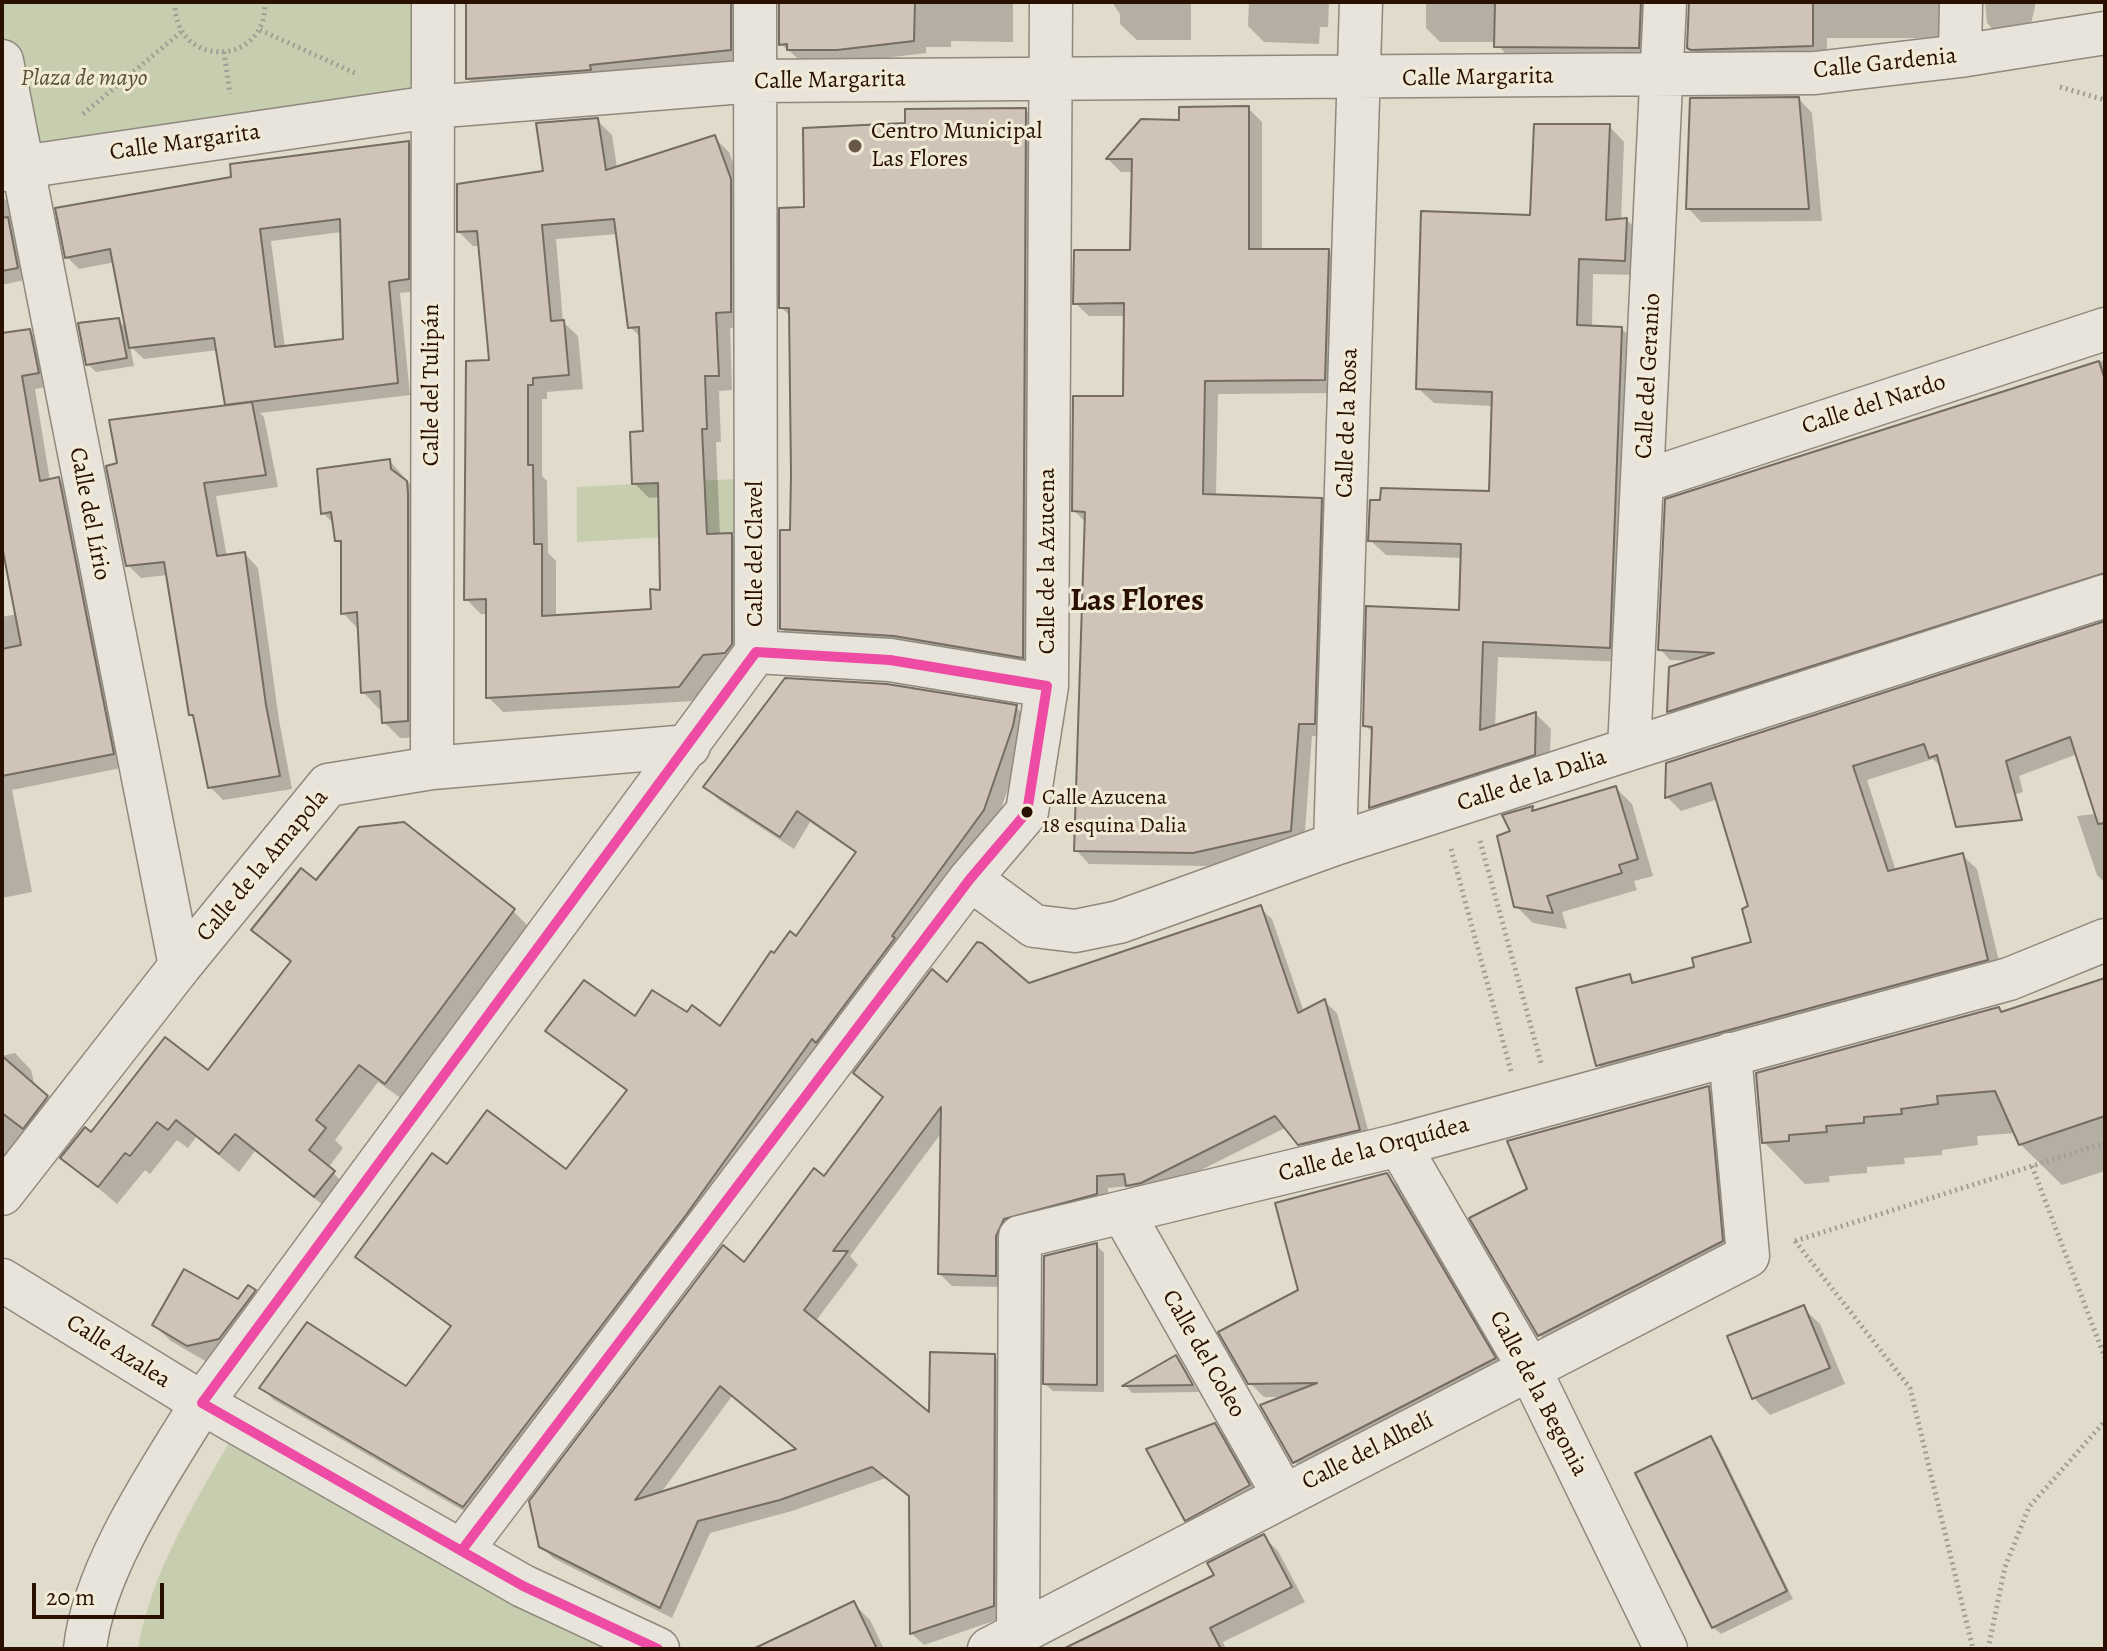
<!DOCTYPE html>
<meta charset="utf-8">
<style>
body{margin:0}
#map{position:relative;width:2107px;height:1651px;overflow:hidden;background:#e1dbcb;font-family:Alegreya,serif}
canvas{display:block}
.frame{position:absolute;inset:0;border:4px solid #291000;pointer-events:none}
.scale{position:absolute;left:32px;top:1583px;width:132px;height:36px;box-sizing:border-box;border:4px solid #291000;border-top:0;padding-left:10px;font-size:24px;line-height:28px;white-space:nowrap;color:#291000;-webkit-text-stroke:6px #f1ead7;paint-order:stroke}
</style>
<div id="map">
<canvas width="2107" height="1651"></canvas>
<div class="frame"></div>
<div class="scale">20 m</div>
</div>
<script>
const ctx = document.querySelector('canvas').getContext('2d');
ctx.lineJoin = 'round';
function fill(path, color) {
  ctx.fillStyle = color;
  ctx.fill(path, 'evenodd');
}
function trace(path, color, width, dash) {
  ctx.strokeStyle = color;
  ctx.lineWidth = width;
  ctx.lineCap = dash ? 'butt' : 'round';
  ctx.setLineDash(dash || []);
  ctx.stroke(path);
}
function label(font, color, halo, rows, align = 'center') {
  ctx.font = font + ' Alegreya,serif';
  ctx.lineWidth = 6;
  ctx.setLineDash([]);
  ctx.textBaseline = 'middle';
  ctx.strokeStyle = halo;
  ctx.fillStyle = color;
  for (const [text, x, y, turn = 0] of rows) {
    ctx.save();
    ctx.translate(x, y);
    ctx.rotate((+turn || 0) * Math.PI / 180);
    ctx.textAlign = isNaN(turn) ? turn : align;
    if (halo) ctx.strokeText(text, 0, 0);
    ctx.fillText(text, 0, 0);
    ctx.restore();
  }
}
const green = new Path2D(`
 M2,2H433L431,107L20,166L2,62Z
 M735,479V533L577,542V487Z
 M230,1441L618,1649H138C150,1575 193,1506 230,1441Z`);
const shadow = new Path2D(`
 M468,2H745L743,62L481,91L468,79Z
 M781,2H1013V42L951,41V47H926V53L851,62H802L781,44Z
 M1112,2H1191V40H1137L1120,24V14Z
 M1249,2H1329L1328,27H1320L1319,44L1264,42L1248,26Z
 M1426,2H1651L1652,61H1511L1496,42H1440L1426,28Z
 M1689,2H1956L1950,38H1827V60L1703,61L1689,47Z
 M1985,2H2036L2028,37L2001,38L1987,23Z
 M1799,99L1812,113L1822,221L1701,222L1688,208Z
 M1248,108L1262,122V251H1328L1342,265L1338,393L1218,394L1216,497L1321,500L1335,514L1328,737L1312,736L1304,845L1207,866L1089,864L1076,850L1086,523L1074,510L1125,398L1126,316H1089L1075,303L1132,252L1134,172H1121L1108,159L1142,121L1180,122Z
 M1025,110L1039,123L1036,670L796,642L782,629L792,532L791,317L781,307L806,209L907,124Z
 M597,120L612,135L617,168L714,137L729,152L745,195V326L730,328L732,390L719,391L721,442H716L720,535H731L746,550V659L694,701L503,712L488,697V614H481L466,599L491,362L480,246H473L459,232L546,173ZM618,234L630,327L642,338L645,433L634,483L649,498L661,497L662,592L653,611L556,617V561L548,553L547,481L542,476V399H547V392L583,389L578,336L563,322L556,239Z
 M1609,126L1624,142L1621,221L1627,220L1642,235L1640,275L1593,274L1592,328L1622,329L1637,345L1625,662L1498,657L1495,727L1536,714L1551,729L1549,770L1386,822L1371,807L1374,734L1365,725L1461,612L1463,558L1386,555L1370,540L1491,493L1494,406L1434,403L1418,388L1532,217Z
 M408,143L420,155V291L400,293L410,395L260,413L264,417L278,487L216,496L227,557L245,554L258,568L279,720L292,789L223,800L210,787L196,720L190,714L168,575L141,578L128,565L230,407L218,350L144,359L130,346L134,366L96,372L88,364L118,320L128,330L115,262L79,269L67,257L233,178ZM342,232L345,340L285,348L271,241Z
 M2,196L13,207L29,279L2,285Z
 M30,331L43,345L52,386L35,389L50,481L59,479L72,493L126,767L12,790L32,892L2,898V617L17,614L6,556L2,557V335Z
 M2105,360V584L1680,721L1669,711L1694,661L1670,660L1660,649L1667,501Z
 M390,461L423,499L424,737L400,738L384,722L383,708L379,709L363,692L359,630L343,613V546L337,540L335,525L323,513Z
 M2105,621V726L2096,747L2019,776L2023,792L1965,811L1942,768L1933,759L1867,780L1896,871L1962,855L1977,869L2002,974L1613,1080L1598,1065L1629,976L1637,984L1697,968L1753,944L1751,907L1718,799L1681,811L1667,797Z
 M1016,707L1028,720L1025,740L996,823L476,1518L274,1400L262,1388L407,1389L452,1328L358,1257L448,1166L567,1172L628,1092L548,1031L687,1014L720,1029L774,956L797,939L857,854L810,822L794,849L719,800L706,787Z
 M1616,788L1632,804L1653,876L1634,881L1637,890L1562,912L1567,929L1533,923L1516,906L1513,832L1532,808L1536,812Z
 M2105,813V883L2097,875L2077,816Z
 M317,882L513,911L532,930L405,1101L378,1082L335,1140L343,1148L328,1168L352,1191L334,1214L255,1151L239,1172L196,1137L188,1148L177,1140L150,1174L145,1170L117,1204L63,1158L91,1134L209,1073L292,964L253,930Z
 M1260,908L1272,919L1304,1012L1325,1002L1337,1013L1371,1141L1312,1156L1287,1127L1153,1194L1140,1197L1128,1186L1108,1188V1205L1016,1230L1007,1287L952,1286L940,1274L942,1132L850,1256L858,1265L815,1322L931,1416L994,1356L1006,1368L1005,1617L924,1645L912,1634L911,1498L886,1478L792,1511L710,1533L672,1618L553,1558L541,1546L744,1265L825,1179L884,1098L868,1085L948,985H1029ZM732,1396L798,1450L660,1494Z
 M2105,980V1171L2062,1185L2020,1144L2016,1133L1977,1136L1978,1145L1942,1150V1155L1904,1158L1905,1164L1867,1167V1173L1829,1176L1830,1182L1805,1184L1764,1142L1999,1009L2003,1013Z
 M15,1053L31,1070L35,1087L63,1113L2,1188V1056Z
 M1708,1088L1726,1106L1740,1259L1558,1353L1540,1335L1472,1218Z
 M1387,1175L1400,1189L1507,1372L1308,1475L1295,1462L1287,1397H1264L1250,1383L1300,1291Z
 M1096,1245L1104,1253V1392L1053,1391L1045,1384Z
 M254,1292L271,1308L236,1355L205,1361L171,1341L154,1325L239,1302Z
 M1803,1308L1820,1324L1845,1384L1770,1415L1754,1398Z
 M1176,1358L1199,1392L1132,1393L1126,1386Z
 M1214,1425L1231,1442L1265,1502L1203,1536L1186,1520Z
 M1710,1438L1718,1446L1793,1599L1721,1634L1713,1627Z
 M1263,1536L1278,1551L1305,1602L1223,1642L1226,1649H1118Z
 M853,1603L870,1620L884,1649H790Z`);
const building = new Path2D(`
 M466,2H731V50L590,65L591,70L466,79Z
 M779,2H915L914,41L837,50H787V44L779,45Z
 M1495,2H1641L1639,48L1494,47Z
 M1689,2H1813V46L1691,50L1687,48Z
 M1799,97L1809,209H1686L1690,98Z
 M1249,106V249H1329L1325,380L1205,381L1203,494L1322,498L1315,724H1299L1291,831L1193,853L1074,851L1085,512L1072,511L1073,396H1123L1124,303L1073,304L1074,250H1130L1132,159H1106L1141,119L1179,120V107Z
 M1026,108L1023,658L894,636L780,629V530H790L791,474L789,308H779V208L804,207L803,128L905,123V109Z
 M598,118L606,170L715,135L731,179V312L716,313L719,376H705L707,429H702L707,534L732,533V644L725,653L703,655L679,687L486,698V599L464,600L466,361L489,360L477,231L457,232V184L543,171L536,123ZM614,219L628,328L639,327L643,431L630,432L632,484L658,483L660,590L650,589L651,609L542,616V544H534L533,465H528V385H533V378L569,375L564,320L551,321L542,225Z
 M1534,124H1610L1606,220L1627,218L1625,261L1579,259L1577,325L1622,327L1610,648L1483,642L1480,730L1536,712L1535,755L1369,808L1372,727L1363,726L1366,606L1459,610L1461,544L1368,541L1370,500H1380L1381,488L1489,491L1492,392L1416,389L1421,211L1530,215Z
 M409,141V279L389,282L398,383L225,405L214,338L129,348L110,249L65,258L55,208L231,177L230,164ZM340,219L343,339L275,347L260,229Z
 M8,217L18,268L2,271V218Z
 M119,318L127,358L86,365L78,323Z
 M30,329L39,373L22,376L40,481L59,477L114,754L2,776V649L21,645L2,546V333Z
 M2099,361L2105,380V573L1667,712L1669,667L1714,653L1658,650L1665,499Z
 M252,402L266,475L204,483L217,556L245,552L266,705L280,776L208,788L193,715H189L164,562L126,566L106,466L117,463L109,420Z
 M390,459L391,469L407,481L408,494V721L382,723L380,691L361,693L357,612L341,614V541H335L331,512L321,514L317,469Z
 M2105,621V823L2098,824L2070,737L2006,761L2022,820L1956,827L1937,755L1929,758L1924,744L1853,766L1888,871L1963,853L1988,960L1596,1066L1576,988L1630,974L1632,983L1694,967L1692,958L1751,942L1742,909L1748,906L1711,783L1665,798L1666,763Z
 M785,678L887,684L1017,705L1013,726L984,810L892,936L895,938L816,1043L812,1039L686,1215L463,1507L259,1388L307,1322L406,1386L451,1326L355,1257L432,1153L447,1164L487,1110L566,1169L627,1090L545,1031L584,980L635,1016L652,990L687,1012L692,1005L720,1026L771,951L774,953L790,931L796,936L856,852L797,811L780,837L703,787Z
 M1616,786L1638,859L1619,865L1622,873L1547,896L1553,913L1514,907L1497,836L1510,831L1502,815L1533,806L1532,811Z
 M404,822L515,909L385,1084L359,1065L316,1120L326,1128L309,1150L335,1171L314,1197L235,1134L219,1154L176,1120L168,1130L157,1122L130,1156L125,1153L98,1187L60,1158L85,1127L91,1132L165,1037L208,1070L291,961L251,930L301,868L316,880L359,827Z
 M1261,905L1298,1013L1325,999L1360,1130L1298,1145L1275,1116L1141,1183L1126,1186L1124,1174L1097,1176V1194L1004,1219L996,1236V1276L938,1274L941,1107L833,1251H848L804,1310L929,1412L930,1352L995,1354L994,1606L910,1634L909,1496L872,1467L780,1500L698,1521L660,1608L539,1547L529,1501L723,1245L744,1262L814,1168L824,1176L883,1097L853,1073L932,969L947,982L977,942L982,943L1029,983ZM720,1386L796,1449L635,1500Z
 M2105,978V1116L2019,1145L1995,1091L1937,1096L1938,1104L1901,1109L1902,1114L1864,1117V1123L1826,1126L1827,1132L1789,1135V1141L1762,1143L1756,1073L1999,1007L2001,1012Z
 M2,1056L48,1096L23,1129L2,1113Z
 M1709,1086L1723,1241L1538,1336L1469,1218L1527,1189L1507,1141Z
 M1387,1173L1496,1358L1293,1463L1260,1405L1317,1383L1248,1384L1218,1332L1298,1290L1275,1203Z
 M1097,1243V1385L1043,1384L1044,1256Z
 M184,1269L238,1299L248,1285L256,1290L219,1339L187,1346L152,1325Z
 M1804,1305L1830,1368L1752,1399L1727,1336Z
 M1176,1355L1193,1385L1122,1386Z
 M1215,1423L1250,1485L1185,1521L1146,1449Z
 M1711,1436L1787,1591L1712,1628L1635,1473Z
 M1264,1534L1292,1587L1210,1628L1221,1649H1063L1214,1575L1207,1563Z
 M854,1601L877,1649H753Z`);
const path = new Path2D(`
 M175,2C173,69 267,68 265,2
 M260,30L357,74
 M224,52L230,94
 M2060,87L2105,100
 M83,114L181,32
 M1480,841L1541,1063
 M1451,849L1511,1071
 M2032,1166L2105,1358
 M1795,1241L1910,1388L1973,1649
 M1795,1241L2105,1143
 M1988,1649L2005,1567L2029,1507L2105,1421`);
const minor = new Path2D(`
 M1960,56L1961,2
 M2,61L180,966
 M2,170L431,107L755,81L1815,73L1960,56L2105,33
 M1644,481L2105,329
 M756,652L890,660L1047,686
 M1629,749L1665,2
 M432,768L433,2
 M1335,844L1361,2
 M970,879L1034,926L1075,931L1119,922L1335,844L2105,596
 M1399,1145L1530,1370L1666,1649
 M2,1194L180,966L328,785L432,768L689,746
 M1123,1213L1283,1494
 M2,1280L202,1403L523,1586L658,1649
 M462,1550L970,879L1027,812L1047,686L1051,2
 M1018,1633L1020,1237L1399,1145L2009,979L2105,940
 M85,1649C93,1569 160,1471 202,1403L756,652L755,2
 M989,1649L1748,1256L1730,1054`);
const bus1 = new Path2D(`
 M462,1550L970,879L1027,812L1047,686L890,660L756,652L202,1403L523,1586L658,1649`);
const markers = [
 [855,146,8,"#695747"],
 [1027,812,7,"#291000"]
];
const busNames = [
 ["Calle Azucena",1042,799],
 ["18 esquina Dalia",1042,827]
];
const streetNames = [
 ["Calle Gardenia",1885,64,-6],
 ["Calle Margarita",1478,78,-1],
 ["Calle Margarita",830,81,-1],
 ["Calle Margarita",185,143,-8],
 ["Calle del Geranio",1649,376,-87],
 ["Calle del Tulipán",432,385,-90],
 ["Calle del Nardo",1874,405,-18],
 ["Calle de la Rosa",1348,423,-88],
 ["Calle del Lírio",89,514,79],
 ["Calle del Clavel",756,554,-90],
 ["Calle de la Azucena",1048,561,-90],
 ["Calle de la Dalia",1532,781,-18],
 ["Calle de la Amapola",263,866,-50],
 ["Calle de la Orquídea",1374,1150,-15],
 ["Calle Azalea",118,1352,32],
 ["Calle del Coleo",1203,1354,60],
 ["Calle de la Begonia",1538,1394,62],
 ["Calle del Alhelí",1368,1452,-27]
];
const parkNames = [
 ["Plaza de mayo",84,79]
];
const poiNames = [
 ["Centro Municipal",871,132],
 ["Las Flores",871,160]
];
const districtNames = [
 ["Las Flores",1137,602]
];
fill(green, '#c6ceaf');
fill(shadow, '#0003');
fill(building, '#d0c3b8');
trace(building, '#756d62', 2);
trace(minor, '#8f887d', 45);
trace(path, '#a29d95', 5, [2, 4]);
trace(minor, '#e8e4dc', 42);
trace(bus1, '#ee4ba4', 10);
for (const [x, y, r, color] of markers) {
  const dot = new Path2D();
  dot.arc(x, y, r, 0, 2 * Math.PI);
  ctx.fillStyle = color;
  ctx.fill(dot);
  trace(dot, '#f1ead7', 3);
}
label('22px', '#291000', '#f1ead7', busNames, 'left');
label('24px', '#291000', '#f1ead7', streetNames);
label('italic 24px', '#584f35', '#f1ead7', parkNames);
label('24px', '#291000', '#f1ead7', poiNames, 'left');
label('bold 32px', '#291000', '#f1ead7', districtNames);
</script>
